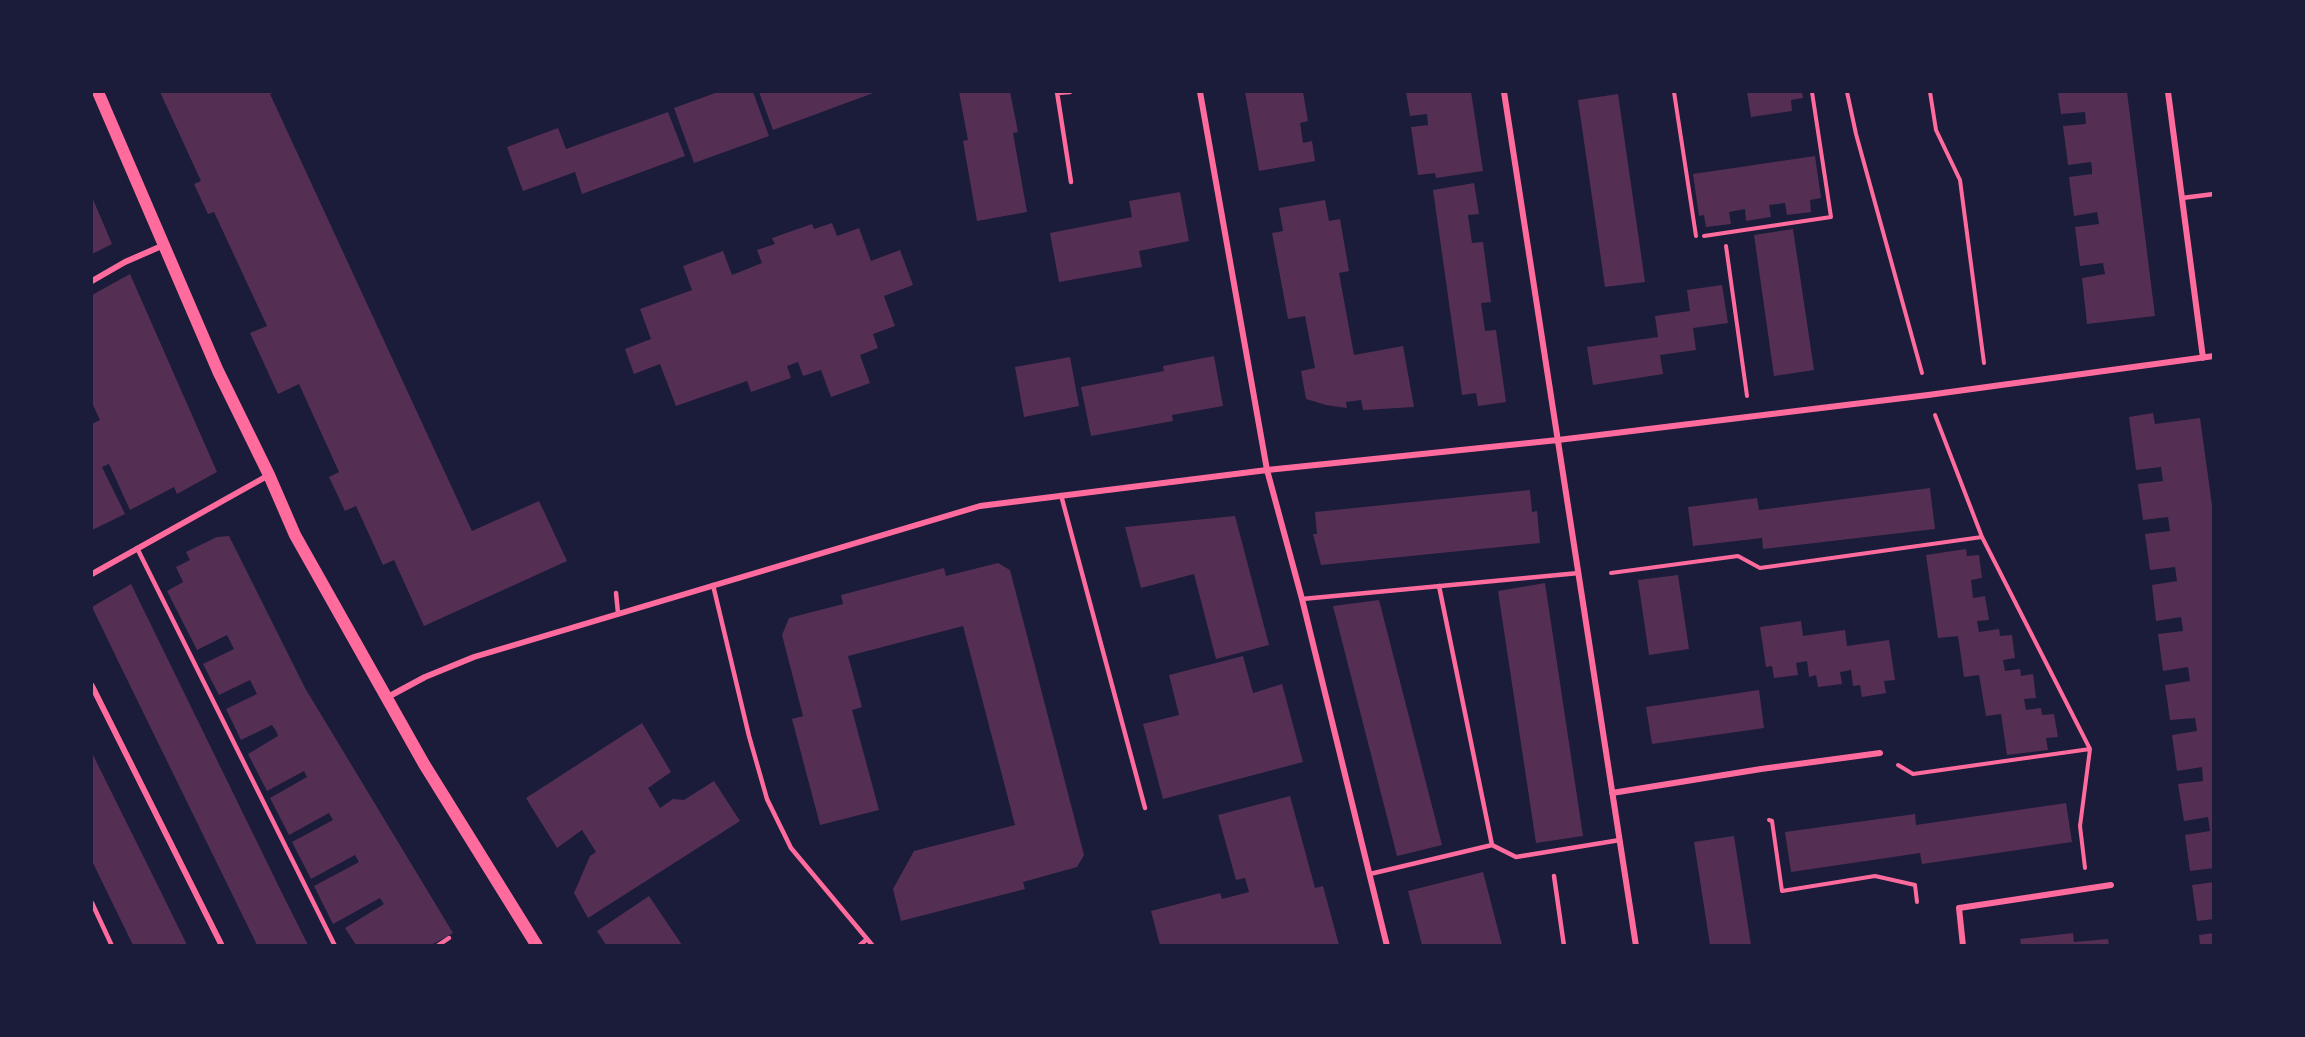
<!DOCTYPE html>
<style>
body{margin:0}
#map{position:relative;width:2305px;height:1037px;overflow:hidden;background:#1b1b3a;font-family:"Asap Condensed",sans-serif}
canvas{display:block}
.frame{position:absolute;inset:0;border:93px solid #1b1b3a;pointer-events:none}
</style>
<div id="map">
<canvas width="2305" height="1037"></canvas>
<div class="frame"></div>
</div>
<script>
const ctx = document.querySelector('canvas').getContext('2d');
ctx.lineJoin = 'round';
function fill(path, color) {
  ctx.fillStyle = color;
  ctx.fill(path, 'evenodd');
}
function trace(path, color, width, dash) {
  ctx.strokeStyle = color;
  ctx.lineWidth = width;
  ctx.lineCap = dash ? 'butt' : 'round';
  ctx.setLineDash(dash || []);
  ctx.stroke(path);
}
const building = new Path2D(`
 M160,92H276L270,94L472,531L539,501L567,561L424,626L394,560L383,565L356,506L345,511L329,477L339,472L299,384L278,394L250,333L267,326L214,212L208,214L194,184L201,181Z
 M718,92H753L769,136L694,163L674,108Z
 M759,92H876L773,130Z
 M959,92H1010L1018,132L1013,133L1027,212L977,221L963,141L968,140Z
 M1245,92H1303L1308,121L1300,123L1303,143L1312,141L1315,161L1259,171Z
 M1406,92H1471L1483,171L1436,178L1435,173L1418,175L1411,127L1428,125L1427,114L1410,116Z
 M1747,92H1802L1803,98L1791,100L1792,111L1751,117Z
 M2058,92H2127L2155,316L2087,324L2082,278L2105,274L2103,263L2080,266L2075,227L2099,224L2097,212L2074,216L2069,177L2092,174V168L2091,162L2068,165L2063,126L2086,124L2085,112L2061,114Z
 M1618,94L1645,282L1605,287L1578,100Z
 M668,112L685,156L582,194L575,172L523,191L507,147L558,128L566,149Z
 M1815,156L1821,198L1810,200L1811,212L1787,215L1785,203L1769,205L1771,217L1746,221L1745,209L1729,212L1731,224L1706,227L1704,215L1699,216L1693,174Z
 M1474,183L1479,214L1468,215L1472,243L1483,242L1491,302L1481,303L1485,331L1496,330L1506,402L1478,406L1476,393L1462,395L1433,190Z
 M1180,192L1189,241L1139,251L1142,267L1059,282L1050,233L1132,217L1129,201Z
 M92,197L112,244L92,254Z
 M1325,200L1329,221L1340,219L1349,271L1339,273L1354,355L1403,346L1414,407L1363,410L1361,400L1346,402L1347,408L1326,405L1306,399L1301,371L1315,368L1305,316L1288,319L1272,233L1283,231L1279,208Z
 M832,223L837,236L859,228L871,261L900,250L913,285L884,296L895,326L873,334L878,348L860,355L870,383L831,397L821,370L803,376L798,362L787,366L791,378L751,392L747,381L676,406L660,364L634,374L625,349L651,339L640,309L692,290L683,266L723,251L732,275L762,263L757,250L775,244L772,238L812,224L814,229Z
 M1793,229L1814,370L1774,376L1754,235Z
 M130,274L217,472L177,494L174,487L130,510L109,464L102,467L125,514L92,530V424L100,420L92,403V295Z
 M1722,285L1728,323L1693,328L1696,350L1660,355L1663,374L1593,385L1587,347L1658,337L1655,316L1690,311L1687,290Z
 M1214,356L1223,406L1172,415L1173,421L1091,436L1081,387L1164,371L1163,366Z
 M1070,357L1079,406L1024,417L1015,367Z
 M2153,413L2155,424L2200,418L2214,520V868L2190,871L2185,835L2210,831L2208,817L2184,821L2178,784L2203,781L2202,767L2177,771L2172,735L2197,731L2195,718L2170,720L2165,685L2190,681L2188,667L2163,671L2158,634L2183,631L2181,617L2156,621L2152,585L2177,581L2175,567L2150,570L2145,534L2170,531L2168,517L2143,520L2138,484L2163,481L2161,467L2136,470L2129,417Z
 M1930,488L1935,529L1763,549L1762,538L1693,546L1688,507L1757,498L1759,510Z
 M1530,490L1532,512L1537,511L1540,543L1321,565L1313,534H1317L1315,512Z
 M1235,516L1269,645L1216,659L1194,574L1141,588L1125,527Z
 M229,536L305,688L453,933L431,945H356L345,928L384,904L380,898L333,924L314,886L359,862L355,855L311,879L292,842L333,820L329,813L289,835L270,798L307,777L304,771L267,791L248,754L278,736L276,731L272,725L241,740L226,709L257,694L250,680L219,695L203,664L234,649L227,635L197,650L167,591L183,582L176,567L190,560L186,552L217,537Z
 M1966,549L1967,556L1979,555L1982,578L1971,580L1973,598L1985,596L1989,620L1977,621L1979,632L1999,629L2000,636L2012,635L2015,658L2003,660L2005,671L2020,669L2021,676L2033,674L2036,698L2024,699L2026,710L2041,708L2042,715L2054,714L2058,737L2046,738L2048,750L2007,755L2001,714L1986,716L1979,675L1964,677L1958,636L1938,638L1926,555Z
 M998,563L1010,570L1084,855L1077,867L1023,882L1025,889L901,921L893,889L914,851L1015,825L963,626L848,656L862,707L852,710L879,810L820,825L792,719L803,716L782,635L789,618L843,604L841,595L944,568L946,576Z
 M1678,575L1689,649L1649,655L1638,580Z
 M1545,583L1583,836L1536,843L1498,591Z
 M131,584L281,891L308,945H257L119,663L92,607Z
 M1379,600L1442,845L1397,856L1333,606Z
 M1801,621L1803,636L1845,630L1847,646L1889,640L1895,680L1884,681L1886,693L1862,697L1860,685L1853,686L1851,670L1840,672L1842,684L1818,687L1816,675L1809,677L1807,661L1796,663L1798,675L1774,678L1772,666L1766,667L1760,627Z
 M1243,656L1253,693L1282,684L1303,762L1163,799L1143,724L1179,715L1169,675Z
 M1759,690L1764,728L1652,744L1646,707Z
 M642,723L671,772L648,788L660,808L673,799L684,800L714,781L740,821L588,918L574,893L590,856L596,852L582,830L557,848L526,798Z
 M92,753L159,888L187,945H133L129,937L92,861Z
 M1290,796L1315,888L1323,886L1339,945H1160L1151,911L1220,893L1222,899L1249,892L1245,878L1236,880L1218,815Z
 M2066,803L2072,842L1922,864L1920,853L1791,872L1785,832L1915,814L1916,825Z
 M1734,836L1751,945H1710L1694,842Z
 M1483,872L1502,945H1422L1408,891Z
 M2214,882V919L2197,921L2192,885Z
 M649,896L682,945H606L597,931Z
 M2073,933L2074,942L2108,939L2109,945H2021L2020,939Z
 M2214,933V945H2200L2199,935Z`);
const path = new Path2D(`
 M1674,92L1696,236
 M1847,92L1856,134L1922,373
 M1930,92L1936,130L1960,180L1984,363
 M1704,236L1831,217L1812,92
 M1726,246L1747,396
 M1935,415L1982,537L2090,749
 M1611,573L1738,556L1760,568L1982,537
 M1898,765L1913,774L2090,749L2080,826L2085,868
 M1769,820L1772,821L1782,891L1875,876L1915,885L1917,902`);
const service = new Path2D(`
 M1057,92L1071,182
 M1057,93L1070,92
 M2182,198L2214,194
 M1061,495L1145,808
 M137,548L335,946
 M713,585L749,736L767,799L791,848L873,946
 M1439,586L1492,845
 M616,593L618,613
 M1302,599L1579,573
 M1370,874L1492,845L1516,857L1620,840
 M1554,876L1564,946
 M92,903L112,946
 M437,946L449,938
 M859,946L867,939`);
const minor = new Path2D(`
 M1200,92L1267,470L1302,599L1387,946
 M1504,92L1636,946
 M2168,92L2203,358
 M92,281L125,262L164,245
 M92,574L269,475
 M92,686L222,946
 M386,698L425,677L474,657L980,506L1267,470L1558,440L1928,395L2214,356
 M1612,793L1761,769L1880,753
 M1963,946L1959,908L2111,885`);
const secondary = new Path2D(`
 M98,92L218,371L269,475L295,535L424,764L537,946`);
fill(building, '#542f53');
trace(path, '#ff6b9d', 4);
trace(service, '#ff6b9d', 4.5);
trace(minor, '#ff6b9d', 6);
trace(secondary, '#ff6b9d', 12);
</script>
